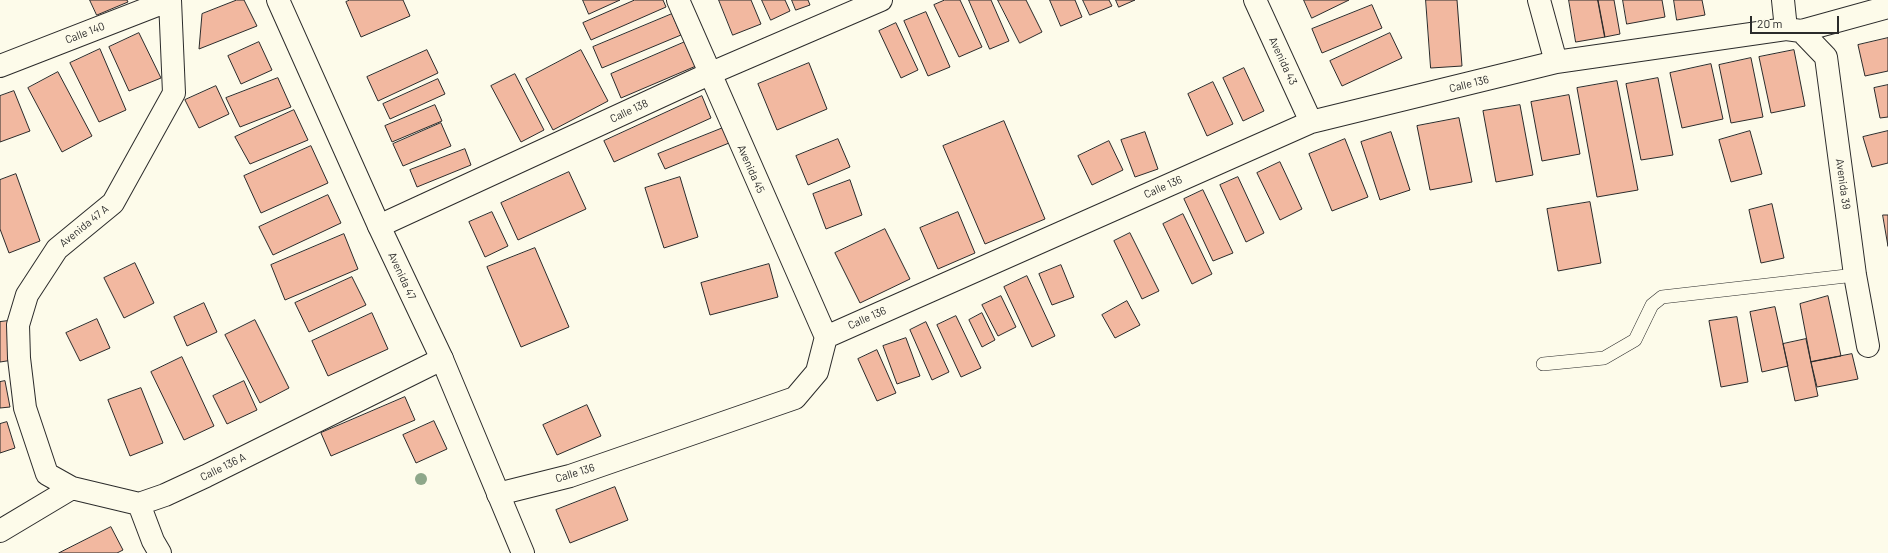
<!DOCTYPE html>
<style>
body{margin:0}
#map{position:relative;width:1888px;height:553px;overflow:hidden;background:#fdfbea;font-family:Barlow,sans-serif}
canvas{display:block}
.scale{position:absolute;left:1750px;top:16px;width:89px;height:18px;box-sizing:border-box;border:2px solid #2b2b2b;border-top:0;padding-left:5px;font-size:12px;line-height:14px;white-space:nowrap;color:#2b2b2b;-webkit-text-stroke:3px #fdfbea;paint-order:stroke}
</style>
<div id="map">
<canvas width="1888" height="553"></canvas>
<div class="scale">20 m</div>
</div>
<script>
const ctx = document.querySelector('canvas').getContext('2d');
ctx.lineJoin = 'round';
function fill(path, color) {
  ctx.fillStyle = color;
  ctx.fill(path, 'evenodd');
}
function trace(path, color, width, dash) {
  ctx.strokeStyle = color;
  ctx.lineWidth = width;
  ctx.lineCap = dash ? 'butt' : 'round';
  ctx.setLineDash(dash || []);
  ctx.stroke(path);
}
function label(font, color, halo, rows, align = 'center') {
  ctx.font = font + ' Barlow,sans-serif';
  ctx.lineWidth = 3;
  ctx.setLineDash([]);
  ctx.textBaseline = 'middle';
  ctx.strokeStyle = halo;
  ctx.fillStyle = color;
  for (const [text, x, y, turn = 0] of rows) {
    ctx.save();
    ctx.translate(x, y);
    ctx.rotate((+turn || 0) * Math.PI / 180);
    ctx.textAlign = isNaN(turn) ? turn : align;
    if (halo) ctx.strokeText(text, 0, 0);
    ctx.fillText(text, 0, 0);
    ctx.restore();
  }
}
const building = new Path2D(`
 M90,0H127L128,2L97,15Z
 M237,0H244L257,26L199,49L202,14Z
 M350,0H403L410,16L361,37L346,2Z
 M583,0H620L589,14Z
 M635,0H663L666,7L591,40L583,23Z
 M719,0H751L761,24L733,35Z
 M762,0H785L790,11L771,20Z
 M792,0H808L810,5L796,10Z
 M945,0H960L982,47L959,57L934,5Z
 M969,0H991L1009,41L990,49Z
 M998,0H1026L1042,32L1020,43Z
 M1050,0H1075L1082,17L1061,26Z
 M1083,0H1109L1112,6L1090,15Z
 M1116,0H1135L1119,7Z
 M1304,0H1349L1312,18Z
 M1426,0H1457L1462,66L1431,68Z
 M1569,0H1598L1605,37L1576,42Z
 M1598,0H1614L1620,34L1605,37Z
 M1623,0H1662L1665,17L1627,24Z
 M1674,0H1702L1705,15L1677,20Z
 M1372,5L1382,28L1322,53L1312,29Z
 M926,12L950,67L928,76L904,21Z
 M672,14L681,35L602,68L593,47Z
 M896,23L918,70L901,78L879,31Z
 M139,33L161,78L129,91L109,47Z
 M1390,33L1402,58L1342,86L1330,61Z
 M1888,38V71L1865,76L1858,45Z
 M259,42L272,70L241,84L228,56Z
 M685,42L696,66L621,98L611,74Z
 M100,49L126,110L99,122L70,63Z
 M427,50L438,73L378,101L367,77Z
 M581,50L608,101L553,130L526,79Z
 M1794,50L1805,106L1771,113L1759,57Z
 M1751,58L1763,117L1731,123L1719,65Z
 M809,63L827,109L777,130L758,84Z
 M1711,64L1723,119L1682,128L1670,73Z
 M1244,68L1264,111L1243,121L1223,78Z
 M58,72L92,136L62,152L28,88Z
 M515,74L544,130L521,142L491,86Z
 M278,78L291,107L240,127L226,98Z
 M1658,78L1673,155L1641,160L1626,84Z
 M438,79L445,94L390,119L383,104Z
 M1617,81L1638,190L1597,197L1577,88Z
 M1213,82L1233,124L1207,136L1188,94Z
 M1888,85V117L1880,118L1874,88Z
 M216,86L229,114L199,128L185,100Z
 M14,91L30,131L0,142V96Z
 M1569,95L1580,154L1542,161L1531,102Z
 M702,96L711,118L614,162L604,141Z
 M435,105L442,121L392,142L385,126Z
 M1520,105L1533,175L1496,182L1483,111Z
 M294,110L308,140L250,164L235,137Z
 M1459,118L1472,182L1430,190L1417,126Z
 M1004,121L1045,219L985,244L943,146Z
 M441,123L451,146L403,166L393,144Z
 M728,126L734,141L665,169L658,154Z
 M1750,131L1762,174L1731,182L1719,140Z
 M1888,131V163L1872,167L1863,137Z
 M1145,132L1158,169L1135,177L1121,140Z
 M1391,132L1410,190L1380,200L1361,142Z
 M838,139L850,167L808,185L796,156Z
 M1345,139L1368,197L1332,211L1309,154Z
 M1109,141L1123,170L1092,185L1078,156Z
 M311,146L328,183L261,213L244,176Z
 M465,149L471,165L417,187L410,170Z
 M1280,162L1302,209L1280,220L1257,173Z
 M569,172L586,209L518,240L501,203Z
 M16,174L40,241L9,253L0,229V180Z
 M680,177L698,237L664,248L645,188Z
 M1238,177L1264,233L1246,242L1220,185Z
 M850,180L862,215L826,229L813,194Z
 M1203,190L1233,253L1213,261L1184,199Z
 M328,195L341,223L273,255L259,227Z
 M1590,202L1601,263L1558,271L1547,209Z
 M1772,204L1784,258L1761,263L1749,210Z
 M492,212L508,246L485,257L469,222Z
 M958,212L975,253L938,269L920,228Z
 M1183,214L1212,274L1192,284L1163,224Z
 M1883,215H1888V246Z
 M885,229L910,279L860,303L835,253Z
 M1130,233L1159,291L1142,299L1114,241Z
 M344,234L358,269L285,300L271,265Z
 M535,248L569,327L521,347L487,267Z
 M135,263L154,303L124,318L104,278Z
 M769,264L778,297L710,315L701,283Z
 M1061,265L1074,297L1052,305L1039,274Z
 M1027,276L1055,336L1032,347L1004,287Z
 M352,277L366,305L309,332L295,303Z
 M1001,296L1016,327L998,336L982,305Z
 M1828,296L1841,356L1811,362L1800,304Z
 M1127,301L1140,325L1115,338L1102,315Z
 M204,303L217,332L187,346L174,317Z
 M1775,307L1788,366L1762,372L1750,312Z
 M372,313L388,349L328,376L312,341Z
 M982,313L995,340L982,347L969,320Z
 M956,316L981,368L961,377L937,325Z
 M1737,317L1748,382L1721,387L1709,321Z
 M97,319L110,348L80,361L66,333Z
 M255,320L289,388L260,403L225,335Z
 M8,321L13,360L0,362V322Z
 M926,322L949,372L932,380L910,330Z
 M906,338L920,376L897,384L883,346Z
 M1806,339L1818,396L1795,401L1783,344Z
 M877,350L896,393L877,401L858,359Z
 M1852,354L1858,379L1817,387L1811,362Z
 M182,357L214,426L184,440L151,372Z
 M5,381L10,407L0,408V382Z
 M244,381L257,410L227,424L213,396Z
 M141,388L163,443L130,456L108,400Z
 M405,397L415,420L331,456L321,433Z
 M587,405L601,436L557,455L543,425Z
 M434,421L447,449L416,463L403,435Z
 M7,422L15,448L0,453V424Z
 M615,487L628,520L570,543L556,510Z
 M111,527L123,550L117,553H59Z`);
const lane = new Path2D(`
 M1543,364L1604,358L1635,340L1652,305L1662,297L1855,275`);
const street = new Path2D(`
 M170,0L174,93L113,203L57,249L27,295L18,325L19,358L25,408L47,474L72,488L139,504L165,495L206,476L442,359
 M678,0L826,337
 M1255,0L1311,122
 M1539,0L1556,62
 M1783,0L1786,29
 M1801,31L1826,57L1855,275L1868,346
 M0,66L170,0
 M379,226L709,74L881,0
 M498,494L570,476L795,398L817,372L826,337L1311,122L1556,62L1786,29L1801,31L1888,7
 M139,504L153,541L160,553
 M0,531L72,488`);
const primary = new Path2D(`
 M278,0L379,226L442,359L523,553`);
const trees = [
 [421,479]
];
const streetNames = [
 ["Calle 140",85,33,-21],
 ["Avenida 43",1283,61,65],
 ["Calle 136",1469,84,-14],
 ["Calle 138",629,111,-25],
 ["Avenida 45",751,169,66],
 ["Avenida 39",1843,184,82],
 ["Calle 136",1163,187,-24],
 ["Avenida 47 A",84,226,-39],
 ["Avenida 47",402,276,65],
 ["Calle 136",867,318,-24],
 ["Calle 136 A",223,467,-26],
 ["Calle 136",575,473,-17]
];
fill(building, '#f2b8a0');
trace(building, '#2b2b2b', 1);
trace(lane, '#2b2b2b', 14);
trace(street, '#2b2b2b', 24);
trace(primary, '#2b2b2b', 24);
trace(lane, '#fdfbea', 13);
trace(street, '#fdfbea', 22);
trace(primary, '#fdfbea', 22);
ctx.fillStyle = '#8ea78a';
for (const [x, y] of trees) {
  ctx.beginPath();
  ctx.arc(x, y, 6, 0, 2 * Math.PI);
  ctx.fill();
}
label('11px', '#2b2b2b', '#fdfbea', streetNames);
</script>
